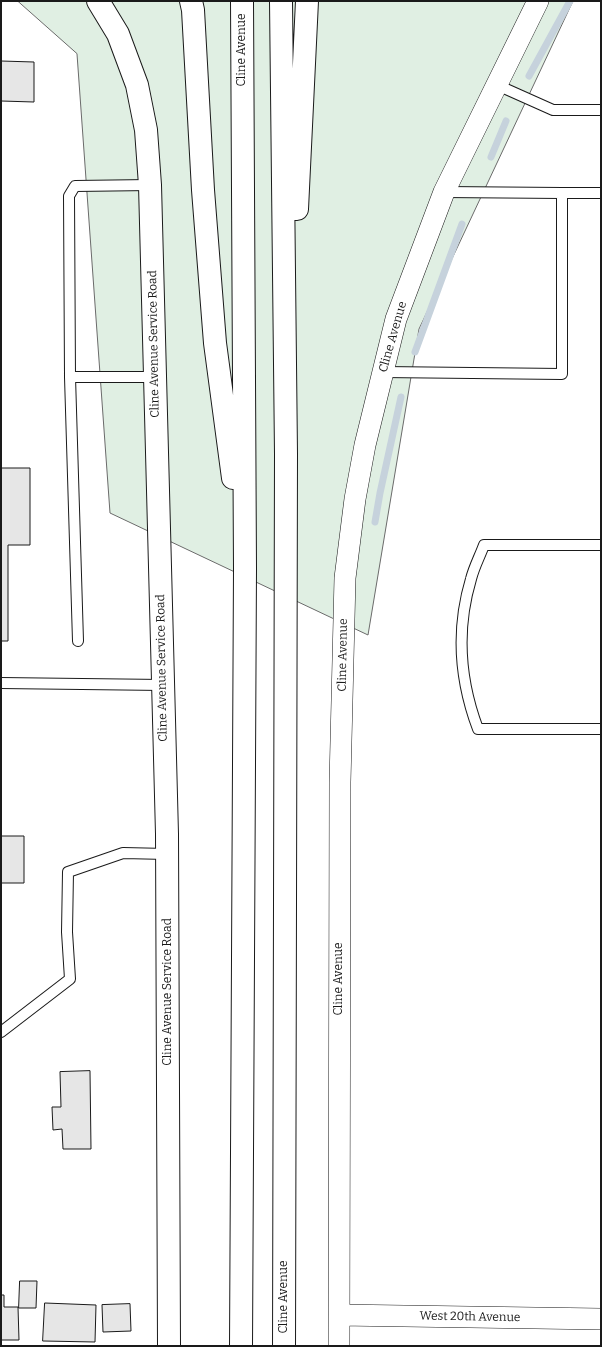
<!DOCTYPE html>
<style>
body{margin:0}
#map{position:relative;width:602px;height:1347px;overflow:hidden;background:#fff;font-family:Bitter,serif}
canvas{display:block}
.frame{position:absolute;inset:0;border:2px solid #1a1a1a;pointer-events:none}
</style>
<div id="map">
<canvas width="602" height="1347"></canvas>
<div class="frame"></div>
</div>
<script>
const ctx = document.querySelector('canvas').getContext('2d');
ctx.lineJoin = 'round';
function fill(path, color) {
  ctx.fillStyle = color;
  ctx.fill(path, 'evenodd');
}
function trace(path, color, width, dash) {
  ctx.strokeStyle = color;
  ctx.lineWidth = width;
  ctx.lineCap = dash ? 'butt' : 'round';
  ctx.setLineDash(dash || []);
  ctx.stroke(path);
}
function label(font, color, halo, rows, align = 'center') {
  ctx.font = font + ' Bitter,serif';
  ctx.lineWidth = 3;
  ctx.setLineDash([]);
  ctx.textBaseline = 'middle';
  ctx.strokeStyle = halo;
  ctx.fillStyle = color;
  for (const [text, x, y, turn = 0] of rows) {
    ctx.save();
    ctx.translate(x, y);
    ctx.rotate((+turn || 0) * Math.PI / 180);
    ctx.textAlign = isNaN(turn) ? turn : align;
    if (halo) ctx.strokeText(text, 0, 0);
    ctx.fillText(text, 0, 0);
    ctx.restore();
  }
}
const green = new Path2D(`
 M18,1H573L419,329L368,635L110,513L77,54Z`);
const stream = new Path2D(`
 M529,76L570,1
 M491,157L506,121
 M415,352L462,224
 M375,522L380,493L401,397`);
const building = new Path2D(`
 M1,61L34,62V102L1,101Z
 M1,468H30V545H8V641H1Z
 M1,836H24V883H1Z
 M90,1071L91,1149H63L62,1129L53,1130L52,1107H61L60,1072Z
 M20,1281H37L36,1308H19Z
 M1,1295H4V1307H18L19,1340H1Z
 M45,1303L96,1305L95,1342L43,1341Z
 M130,1304L131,1331L103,1332L102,1305Z`);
const lane = new Path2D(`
 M497,85L553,110H601
 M562,193H601
 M383,372L562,374V193L444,192
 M70,377H155
 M601,545H484C480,556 474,567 471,579C456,629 460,681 478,729H601
 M78,641L70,377L69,196L75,186L150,185
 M1,683L163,685
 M1,1032L70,979L67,932L68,872L123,853L167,854`);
const street = new Path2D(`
 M339,1315L601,1319
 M339,1346L340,782L345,578L355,499L365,445L396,319L444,192L538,1`);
const secondary = new Path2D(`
 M98,1L118,34L137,85L146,130L150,185L167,834L169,1346`);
const highway = new Path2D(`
 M191,1L193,10L203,190L215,343L233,478
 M281,1L286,454L284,1346
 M297,209L307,1
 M241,1346L245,569L242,1`);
const streetNames = [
 ["Cline Avenue",242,50,-90],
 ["Cline Avenue",393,337,-74],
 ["Cline Avenue Service Road",154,344,-91],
 ["Cline Avenue",343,655,-89],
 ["Cline Avenue Service Road",162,668,-91],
 ["Cline Avenue",339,979,-90],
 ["Cline Avenue Service Road",168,992,-90],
 ["Cline Avenue",284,1297,-90],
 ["West 20th Avenue",470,1317,1]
];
fill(green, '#e0efe3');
trace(green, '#6a6a6a', 1);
trace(stream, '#c6d2dc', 7);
fill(building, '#e6e6e6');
trace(building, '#1a1a1a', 1);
trace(lane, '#1a1a1a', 12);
trace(street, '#1a1a1a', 22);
trace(secondary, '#1a1a1a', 24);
trace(highway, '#1a1a1a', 24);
trace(lane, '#fff', 10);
trace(street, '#fff', 21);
trace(secondary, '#fff', 22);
trace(highway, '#fff', 22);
label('12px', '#1a1a1a', '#fff', streetNames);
</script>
